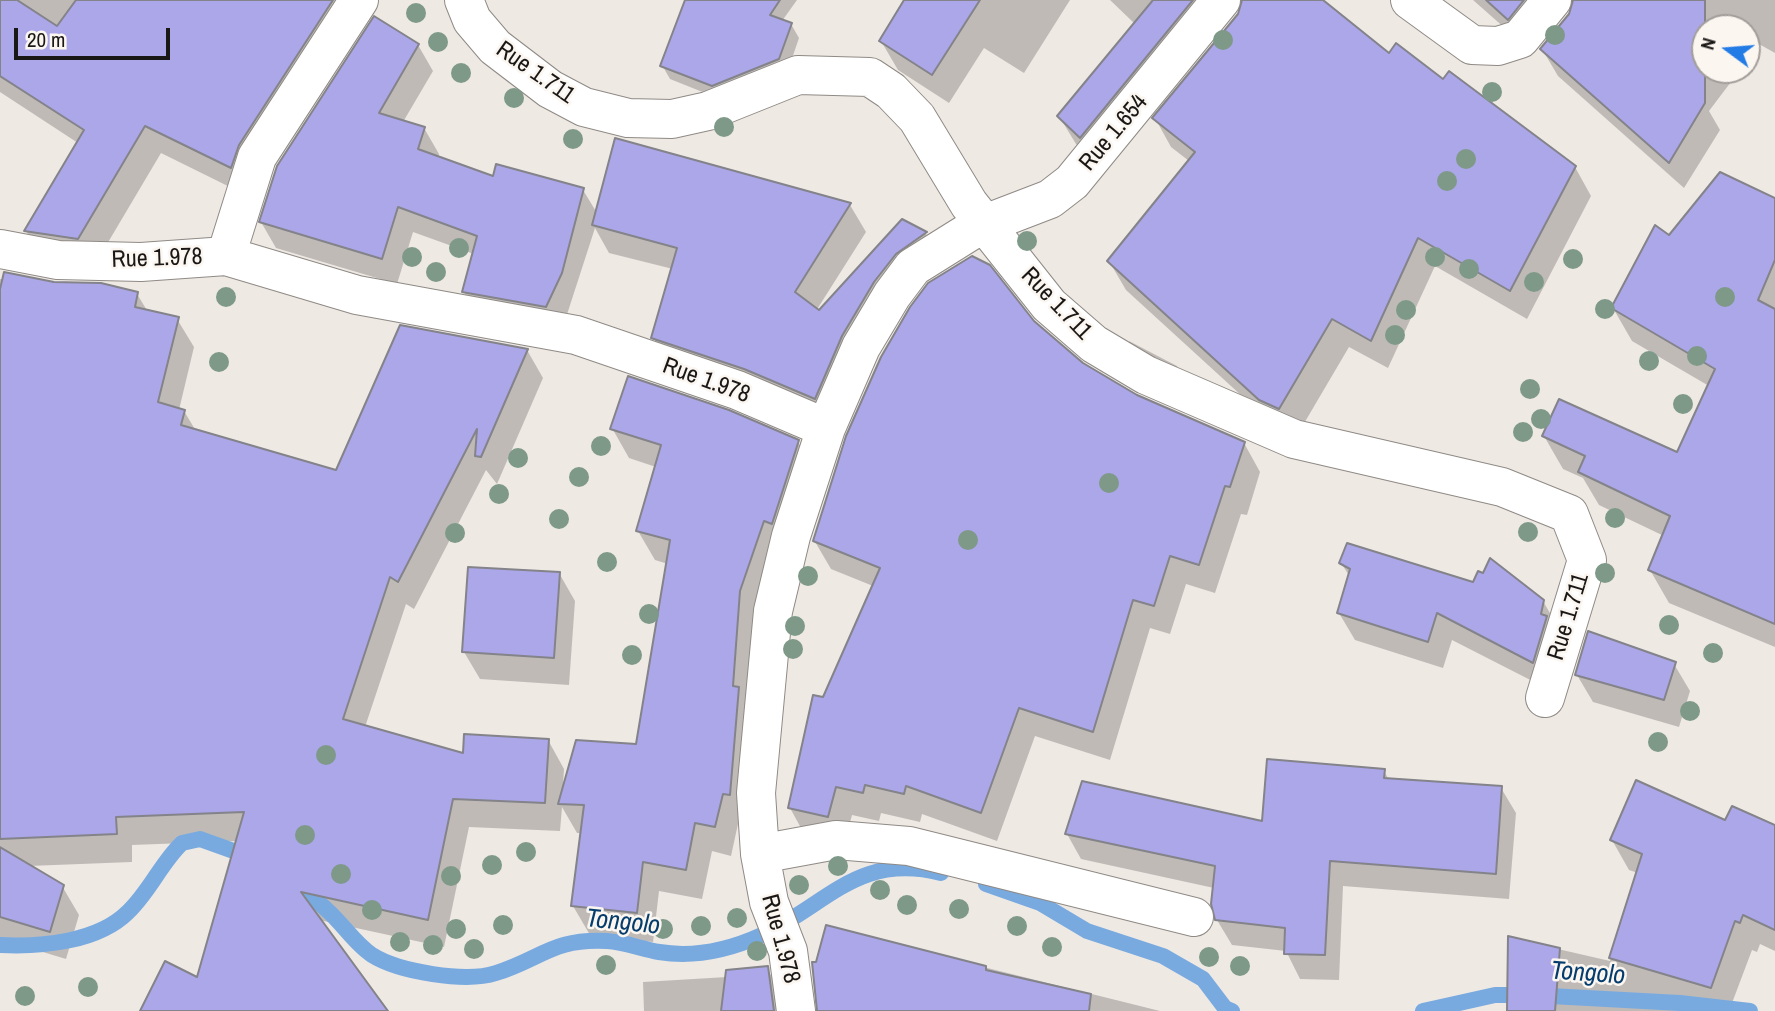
<!DOCTYPE html>
<style>
body{margin:0}
#map{position:relative;width:1775px;height:1011px;overflow:hidden;background:#efe9e4;font-family:"Archivo Narrow",sans-serif}
canvas{display:block}
.north{position:absolute;left:1691px;top:14px;width:70px;height:70px;box-sizing:border-box;background:#fcf6f1;border:2px solid #a29d99;border-radius:50%;rotate:286deg;font-size:19px;font-weight:700;line-height:28px;text-align:center;color:#1a1816}
.north::after{content:'';display:block;margin:auto;width:24px;height:32px;background:#237be5;clip-path:polygon(50% 0,100% 100%,50% 72%,0 100%)}
.scale{position:absolute;left:14px;top:28px;width:156px;height:32px;box-sizing:border-box;border:4px solid #1a1816;border-top:0;padding-left:9px;font-size:21px;line-height:24px;white-space:nowrap;color:#1a1816;-webkit-text-stroke:5px #fcf6f1;paint-order:stroke}
</style>
<div id="map">
<canvas width="1775" height="1011"></canvas>
<div class="north">N</div>
<div class="scale">20 m</div>
</div>
<script>
const ctx = document.querySelector('canvas').getContext('2d');
ctx.lineJoin = 'round';
function fill(path, color) {
  ctx.fillStyle = color;
  ctx.fill(path, 'evenodd');
}
function trace(path, color, width, dash) {
  ctx.strokeStyle = color;
  ctx.lineWidth = width;
  ctx.lineCap = dash ? 'butt' : 'round';
  ctx.setLineDash(dash || []);
  ctx.stroke(path);
}
function label(font, color, halo, rows, align = 'center') {
  ctx.font = font + ' "Archivo Narrow",sans-serif';
  ctx.lineWidth = 5;
  ctx.setLineDash([]);
  ctx.textBaseline = 'middle';
  ctx.strokeStyle = halo;
  ctx.fillStyle = color;
  for (const [text, x, y, turn = 0] of rows) {
    ctx.save();
    ctx.translate(x, y);
    ctx.rotate((+turn || 0) * Math.PI / 180);
    ctx.textAlign = isNaN(turn) ? turn : align;
    if (halo) ctx.strokeText(text, 0, 0);
    ctx.fillText(text, 0, 0);
    ctx.restore();
  }
}
const shadow = new Path2D(`
 M0,0H351L246,195L161,153L94,266L42,259L26,231L78,143L0,92Z
 M687,0H797L782,21L791,24L799,38L787,73L720,99L670,79L662,65Z
 M906,0H1070L1024,73L984,48L949,103L898,70L881,41Z
 M1110,0H1320L1389,56L1443,82L1575,167L1591,196L1527,319L1435,266L1388,368L1349,347L1296,437L1278,429L1126,290L1109,261L1189,161L1171,147L1155,118L1243,6L1229,8L1097,165L1076,144L1059,116L1135,24Z
 M1473,0H1775V53L1759,44L1747,60V28H1705V70H1740L1709,111L1720,130L1684,188L1558,76L1542,49L1574,6H1559L1524,45Z
 M418,45L433,71L403,122L424,128L439,154L438,158L494,179L583,190L597,213L616,140L850,205L866,232L816,311L819,313L902,221L926,234L941,261L911,281L830,426L669,365L653,337L673,269L609,253L595,228L561,333L479,318L464,292L474,254L413,232L397,284L276,248L261,222Z
 M1775,199V647L1669,603L1650,570L1664,536L1599,505L1583,478L1563,469L1544,436L1678,455L1709,386L1632,341L1613,308L1669,237Z
 M0,279L137,294L148,312L177,319L194,347L179,410L184,411L196,431L337,472L527,350L543,378L497,484L486,470L414,609L406,604L365,727L464,756L548,740L564,769L563,785L637,745L668,564L655,560L638,531L656,467L629,458L612,428L798,442L815,471L731,856L712,851L702,899L659,891L653,942L590,935L573,906L582,833H577L562,807L560,831L469,827L444,947L319,920L386,1011H142L198,979L238,841L132,845V862L29,866L62,886L79,915L66,959L0,939Z
 M1033,323L1082,364L1136,397L1244,443L1260,472L1247,515L1241,514L1215,593L1186,584L1170,634L1150,628L1110,760L1035,736L997,841L922,814L920,822L881,813L879,821L852,815L844,845L806,837L790,808L824,700L873,586L831,569L814,540Z
 M1129,341L1177,366L1190,390L1142,364Z
 M1341,563L1474,584L1543,601L1559,629L1548,689L1452,640L1443,668L1355,640L1339,613L1350,577Z
 M559,573L575,601L569,685L480,679L464,652Z
 M1674,664L1690,691L1679,727L1593,702L1577,675Z
 M1384,771L1389,780L1501,788L1516,813L1509,899L1343,886L1339,980L1300,979L1286,951L1232,945L1217,920L1214,888L1081,859L1067,834L1264,823Z
 M1726,823L1775,826V951L1760,944L1757,952L1752,950L1729,1011H1509L1510,938L1610,961L1638,873L1629,870L1612,840Z
 M827,928L1160,1011H819L818,964Z
 M767,968L790,1011H644L643,982L727,977Z`);
const stream = new Path2D(`
 M289,881C302,891 316,899 327,910C343,924 355,944 372,955C399,972 466,983 496,973C541,959 553,938 607,941C624,942 642,949 659,952C695,958 729,950 762,935C827,905 858,852 941,873
 M986,884L1040,903L1087,931L1163,956L1203,979L1225,1008L1232,1011
 M0,945C42,947 98,942 128,912C150,891 161,863 182,843L200,839L253,858
 M1423,1011L1495,995H1532L1680,1003L1750,1011`);
const building = new Path2D(`
 M0,0H17L57,26L76,0H333L239,145L231,168L145,126L78,239L24,231L84,130L0,76Z
 M685,0H780L770,15L792,23L779,59L712,86L660,66Z
 M904,0H980L932,75L879,41Z
 M1153,0H1193L1080,138L1057,116Z
 M1242,0H1323L1389,53L1396,43L1443,79L1449,71L1576,166L1510,291L1418,238L1371,341L1332,319L1279,409L1259,400L1107,261L1195,152L1152,118L1238,14Z
 M1486,0H1524L1508,20Z
 M1573,0H1705V103L1669,163L1540,49L1569,14Z
 M374,16L419,44L379,113L425,127L418,149L493,176L496,164L584,188L562,273L546,307L462,292L477,236L398,207L382,259L259,222L277,166Z
 M615,138L851,203L795,292L819,310L902,219L927,232L896,254L874,282L842,336L815,399L744,369L651,338L677,248L592,225Z
 M1720,172L1775,198V260L1758,300L1775,309V624L1648,570L1670,516L1578,472L1585,456L1542,436L1559,399L1677,452L1715,369L1611,308L1655,225L1669,235Z
 M972,256L990,265L1034,321L1083,363L1137,395L1245,442L1230,487L1225,486L1199,565L1170,556L1154,606L1133,600L1093,732L1019,708L981,813L906,786L904,794L865,785L863,793L836,787L828,817L788,808L813,695L823,697L880,568L813,541L846,436L881,357L910,307L928,283Z
 M4,272L54,282L101,283L138,292L135,307L179,317L158,402L185,410L181,425L336,470L400,325L528,349L481,457L475,456L477,429L398,582L390,577L343,719L463,753L464,734L549,739L545,803L453,799L428,920L301,892L388,1011H140L165,961L197,977L244,812L116,817L117,834L0,839V289Z
 M628,376L729,410L799,440L772,524L764,521L740,591L733,686L739,687L730,795L723,794L715,827L695,823L686,870L643,862L637,913L571,906L584,805L558,804L576,740L636,744L670,540L636,531L661,445L610,429Z
 M1347,543L1473,582L1478,571L1483,573L1490,558L1544,600L1541,614L1547,616L1533,663L1437,613L1428,642L1337,613L1350,569L1339,563Z
 M468,567L560,572L554,658L462,652Z
 M1588,631L1676,662L1664,700L1575,675Z
 M1267,759L1385,769L1384,778L1502,786L1496,874L1330,861L1325,955L1284,954L1285,928L1215,920L1211,904L1215,866L1065,834L1082,781L1262,821Z
 M1636,780L1725,820L1732,806L1775,825V930L1743,915L1740,923L1735,921L1711,988L1609,958L1642,854L1610,840Z
 M0,847L64,885L50,932L0,917Z
 M826,925L986,966V970L1091,994L1089,1011H817L812,962H816Z
 M1508,936L1560,948L1555,1011H1507Z
 M768,966L774,1011H721L726,970Z`);
const minor = new Path2D(`
 M464,0L472,20L495,47L550,89L584,107L628,118L672,119L708,111L798,75L870,77L891,91L917,118L969,204L1049,305L1094,344L1146,375L1294,439L1502,487L1569,514L1587,560L1545,698
 M1410,0L1472,45L1498,46L1520,39L1552,0
 M0,249L58,260L141,262L226,256L357,295L576,335L737,390L826,428L791,536L773,611L756,793L760,854L769,902L788,951L796,1011
 M226,256L257,157L359,0
 M826,428L861,347L892,295L913,267L977,227L1050,199L1072,182L1221,0
 M760,854L836,840L909,846L1194,917`);
const trees = [
 [416,13],
 [1555,35],
 [1223,40],
 [438,42],
 [461,73],
 [1492,92],
 [514,98],
 [724,127],
 [573,139],
 [1466,159],
 [1447,181],
 [1027,241],
 [459,248],
 [412,257],
 [1435,257],
 [1573,259],
 [1469,269],
 [436,272],
 [1534,282],
 [226,297],
 [1725,297],
 [1605,309],
 [1406,310],
 [1395,335],
 [1697,356],
 [1649,361],
 [219,362],
 [1530,389],
 [1683,404],
 [1541,419],
 [1523,432],
 [601,446],
 [518,458],
 [579,477],
 [1109,483],
 [499,494],
 [1615,518],
 [559,519],
 [1528,532],
 [455,533],
 [968,540],
 [607,562],
 [1605,573],
 [808,576],
 [649,614],
 [1669,625],
 [795,626],
 [793,649],
 [1713,653],
 [632,655],
 [1690,711],
 [1658,742],
 [326,755],
 [305,835],
 [526,852],
 [492,865],
 [838,866],
 [341,874],
 [451,876],
 [799,885],
 [880,890],
 [907,905],
 [959,909],
 [372,910],
 [737,918],
 [503,925],
 [701,926],
 [1017,926],
 [456,929],
 [663,929],
 [400,942],
 [433,945],
 [1052,947],
 [474,949],
 [757,951],
 [1209,957],
 [606,965],
 [1240,966],
 [88,987],
 [25,996]
];
const streetNames = [
 ["Rue 1.711",535,73,35],
 ["Rue 1.654",1114,133,-50],
 ["Rue 1.978",157,259,-2],
 ["Rue 1.711",1056,304,46],
 ["Rue 1.978",706,381,20],
 ["Rue 1.711",1569,617,-73],
 ["Rue 1.978",780,939,75]
];
const waterNames = [
 ["Tongolo",623,923,6],
 ["Tongolo",1588,974,4]
];
fill(shadow, '#0003');
trace(stream, '#79aadf', 16);
fill(building, '#aba7e9');
trace(building, '#838389', 2);
trace(minor, '#8f8a85', 40);
trace(minor, '#fff', 38);
ctx.fillStyle = '#7e9988';
for (const [x, y] of trees) {
  ctx.beginPath();
  ctx.arc(x, y, 10, 0, 2 * Math.PI);
  ctx.fill();
}
label('24px', '#1a1816', '#fcf6f1', streetNames);
label('italic 26px', '#043d6d', '#fcf6f1', waterNames);
</script>
